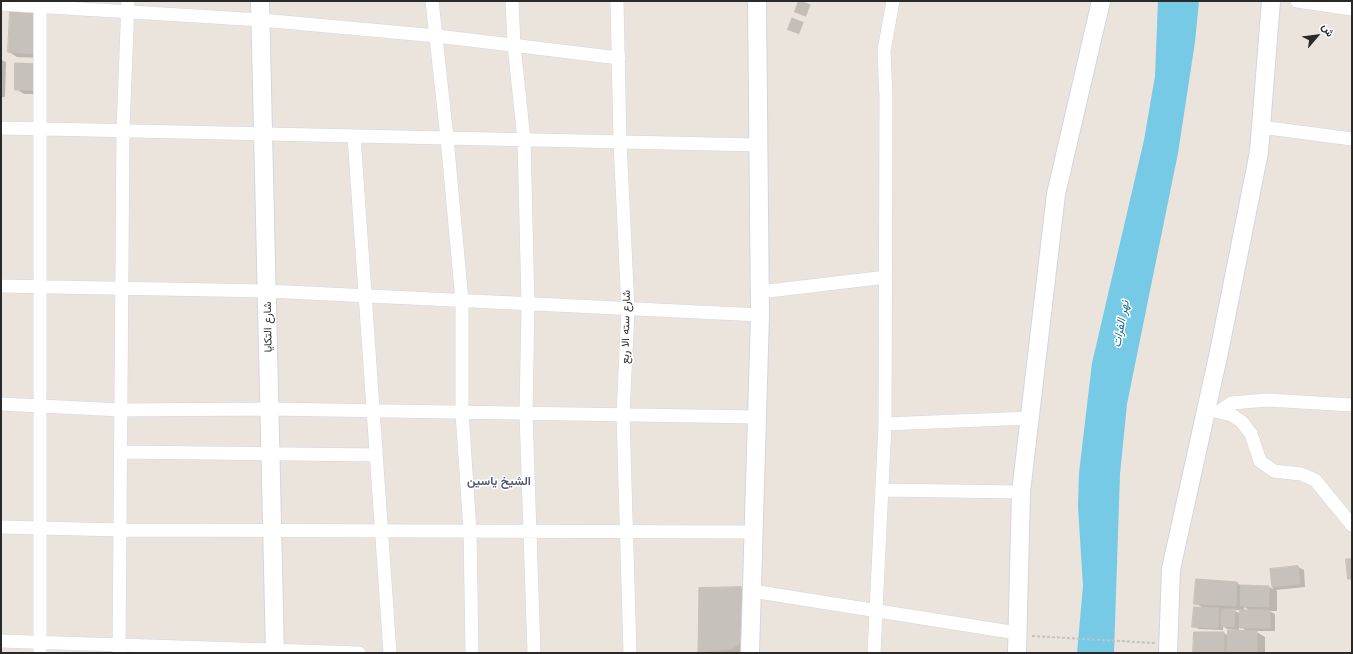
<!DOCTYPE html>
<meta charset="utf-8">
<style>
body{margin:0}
#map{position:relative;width:1353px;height:654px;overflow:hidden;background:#eae4dc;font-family:"Work Sans",Vazirmatn,sans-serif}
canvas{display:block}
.frame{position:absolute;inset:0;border:2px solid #292929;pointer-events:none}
.north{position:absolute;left:1297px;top:16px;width:40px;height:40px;-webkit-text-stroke:3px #fff;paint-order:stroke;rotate:62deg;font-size:11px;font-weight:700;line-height:16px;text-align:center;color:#292929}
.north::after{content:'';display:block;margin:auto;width:14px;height:18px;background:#292929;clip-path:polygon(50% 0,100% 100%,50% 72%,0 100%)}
</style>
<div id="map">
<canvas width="1353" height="654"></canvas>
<div class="frame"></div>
<div class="north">ش</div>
</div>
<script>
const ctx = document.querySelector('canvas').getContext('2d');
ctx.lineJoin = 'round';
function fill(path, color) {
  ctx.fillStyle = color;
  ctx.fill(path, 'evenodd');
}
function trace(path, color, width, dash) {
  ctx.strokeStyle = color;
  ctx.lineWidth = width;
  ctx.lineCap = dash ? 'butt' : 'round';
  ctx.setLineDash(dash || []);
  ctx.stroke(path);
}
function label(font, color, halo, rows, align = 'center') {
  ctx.font = font + ' "Work Sans",Vazirmatn,sans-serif';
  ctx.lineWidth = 3;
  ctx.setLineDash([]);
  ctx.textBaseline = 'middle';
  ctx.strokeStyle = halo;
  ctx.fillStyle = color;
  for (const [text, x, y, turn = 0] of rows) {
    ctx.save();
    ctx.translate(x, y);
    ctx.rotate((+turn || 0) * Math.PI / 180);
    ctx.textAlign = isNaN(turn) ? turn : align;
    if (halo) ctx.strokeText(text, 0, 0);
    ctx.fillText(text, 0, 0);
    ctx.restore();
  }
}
const water = new Path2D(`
 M1158,1H1199L1195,42L1178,153L1127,404L1120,474L1114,653H1077L1083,586L1078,507L1079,473L1092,363L1144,140L1155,76Z`);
const shadow = new Path2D(`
 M36,15L43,58L17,57L9,52Z
 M1,60L6,62L5,97H1Z
 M45,69V94H24L16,89Z
 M1298,567L1304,570L1305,587L1276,590L1277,591V611H1269L1275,614V631H1255L1265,637V653H1194L1224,633L1228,636L1238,630L1227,629L1223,626V630L1199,629L1194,626L1204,608L1195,603L1237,583L1242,586L1269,587L1273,589L1271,570ZM1244,607L1251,611H1244ZM1233,610H1241V614ZM1239,622H1241V627L1248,632H1239Z
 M740,588L752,594L747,653H702L699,651Z`);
const building = new Path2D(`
 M10,12L37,14L35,54L8,52Z
 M15,63L37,64V90H15Z
 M1346,559H1352V579H1348Z
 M1298,566L1300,584L1272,587L1270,569Z
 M1196,579L1237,582L1236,606L1194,604Z
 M1241,585L1269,586V607L1241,606Z
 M741,587V642L732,649L698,652L699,588Z
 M1194,607L1219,608L1218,628L1192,627Z
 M1222,609H1235L1234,627L1221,626Z
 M1240,610H1270V628H1240Z
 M1228,630L1257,631V653H1227Z
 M1194,632H1224V653H1193Z`);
const streetTunnel = new Path2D(`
 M793,32L805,1`);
const path = new Path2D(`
 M1032,636L1155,643`);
const street = new Path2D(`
 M432,1L447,138L462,301V413L470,531L472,653
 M512,1L514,45L524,140L528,304L526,414L534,653
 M617,1L620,142L628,309L623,415L630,653
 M1297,1L1352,9
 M1,4L261,20L437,36L619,58
 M1261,127L1352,139
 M1,128L758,145
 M354,136L390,653
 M1,286L267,291L760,315
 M760,292L886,277
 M1,404L121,410L269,409L757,417
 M1206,409L1232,415L1242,422L1251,434L1260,461L1274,471L1301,474L1315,480L1352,525
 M1220,411L1232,403L1267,400L1352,405
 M885,424L1030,418
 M121,452L376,455
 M882,490L1021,492
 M1,527L120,530L754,532
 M752,591L1017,633
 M1,641L359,653
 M40,653V6
 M119,653L123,130L128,1
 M874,653L885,424L886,98L884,51L893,1`);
const secondary = new Path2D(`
 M260,1L275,653
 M750,653L760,315L757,1
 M1017,653L1021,492L1056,194L1101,1
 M1168,653L1171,569L1219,352L1259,152L1271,1`);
const streetNames = [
 ["شارع التكايا",268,327,-91],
 ["شارع سته الا ربع",626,327,-89]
];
const waterNames = [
 ["نهر الفرات",1121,324,-79]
];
const neighbourhoodNames = [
 ["الشيخ ياسين",499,481]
];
fill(water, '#77cae5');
fill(shadow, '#0003');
fill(building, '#c6c2bb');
trace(building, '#c6c0b6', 1);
trace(streetTunnel, '#c3bfb8', 13, [13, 6]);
trace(street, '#d2d5e1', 14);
trace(secondary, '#d2d5e1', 20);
trace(path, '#c3c3c3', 2, [3, 2]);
trace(street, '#fff', 13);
trace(secondary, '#fff', 18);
label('11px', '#292929', '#fff', streetNames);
label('italic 12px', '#18698f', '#fff', waterNames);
label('bold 12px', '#4d5676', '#fff', neighbourhoodNames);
</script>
